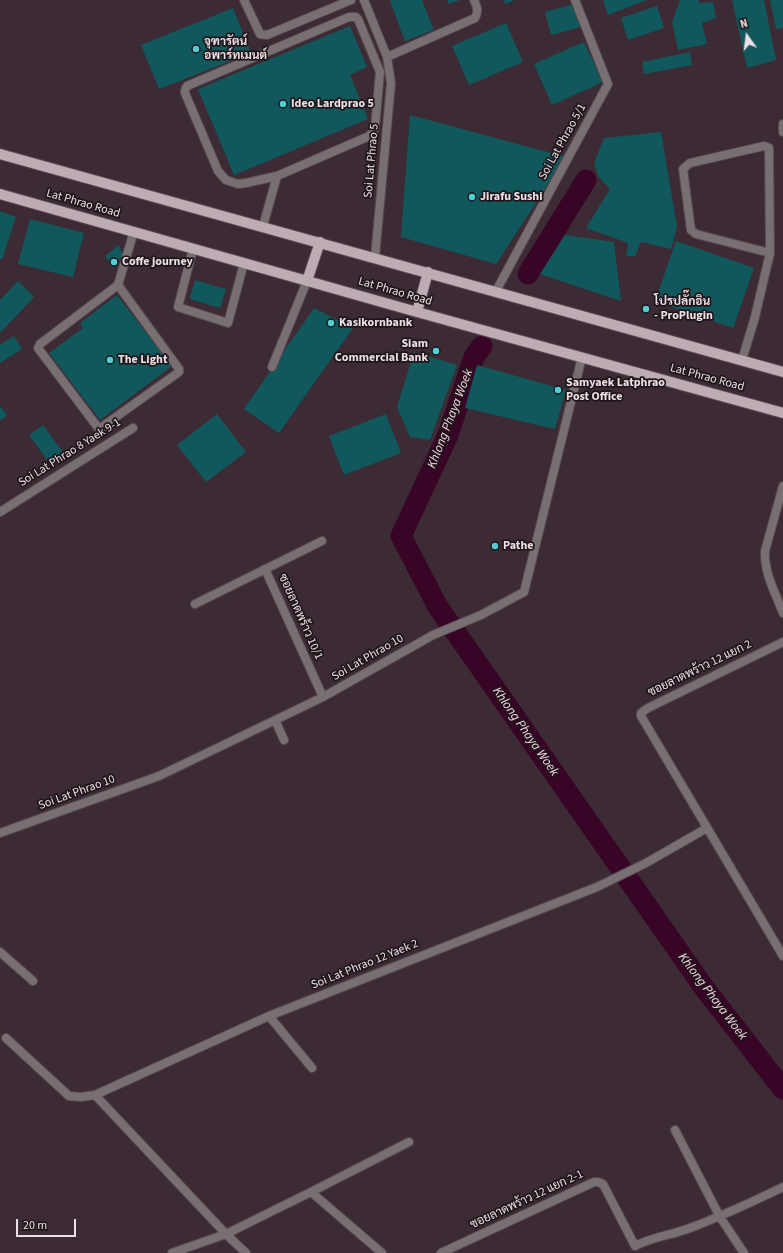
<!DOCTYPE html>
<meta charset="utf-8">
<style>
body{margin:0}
#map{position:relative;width:783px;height:1253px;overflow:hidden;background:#3c2b34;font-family:"Source Sans 3",sans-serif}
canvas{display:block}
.north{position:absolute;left:727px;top:16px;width:40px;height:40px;-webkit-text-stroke:3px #1e161a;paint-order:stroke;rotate:346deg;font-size:11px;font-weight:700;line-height:16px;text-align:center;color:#ece0e6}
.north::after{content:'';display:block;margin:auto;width:14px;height:18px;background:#ece0e6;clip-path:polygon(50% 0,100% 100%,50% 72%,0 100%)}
.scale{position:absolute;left:16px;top:1219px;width:60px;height:18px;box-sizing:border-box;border:2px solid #ece0e6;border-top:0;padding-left:5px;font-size:12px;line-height:14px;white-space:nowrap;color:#ece0e6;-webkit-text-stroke:3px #1e161a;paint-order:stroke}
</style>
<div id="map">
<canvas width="783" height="1253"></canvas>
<div class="north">N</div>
<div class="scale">20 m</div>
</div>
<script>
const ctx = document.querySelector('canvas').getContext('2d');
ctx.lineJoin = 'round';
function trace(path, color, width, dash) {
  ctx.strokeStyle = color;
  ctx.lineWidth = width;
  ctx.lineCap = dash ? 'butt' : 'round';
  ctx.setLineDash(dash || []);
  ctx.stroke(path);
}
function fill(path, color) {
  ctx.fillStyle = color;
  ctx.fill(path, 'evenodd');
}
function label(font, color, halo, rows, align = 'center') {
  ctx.font = font + ' "Source Sans 3",Sarabun,sans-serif';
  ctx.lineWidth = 3.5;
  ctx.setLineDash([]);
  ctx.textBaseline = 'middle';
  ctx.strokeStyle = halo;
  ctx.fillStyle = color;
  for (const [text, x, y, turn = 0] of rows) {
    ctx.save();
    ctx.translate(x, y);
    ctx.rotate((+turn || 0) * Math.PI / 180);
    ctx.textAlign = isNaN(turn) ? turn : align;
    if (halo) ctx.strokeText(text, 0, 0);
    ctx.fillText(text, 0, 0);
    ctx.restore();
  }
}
const canal = new Path2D(`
 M528,274L586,180
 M482,346L474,357L448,435L401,536L438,607L705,989L783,1089`);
const building = new Path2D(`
 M392,0H422L434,30L405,41L390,1Z
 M447,0H460L449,4Z
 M504,0H515L505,4Z
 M603,0H646L608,15Z
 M680,0H698L699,3L713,2L716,18L702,23L707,44L678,50L672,22Z
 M732,0H764L776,60L747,68Z
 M770,0H783V28L776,29Z
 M575,4L581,27L551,35L545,12Z
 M657,6L664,28L628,40L621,18Z
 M233,8L251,53L159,89L141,45Z
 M506,23L523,62L469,85L452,46Z
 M350,26L367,67L350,75L368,119L234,175L198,89Z
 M584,42L603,82L552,105L534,64Z
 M690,52L692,65L644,74L642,62Z
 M410,115L566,157L496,264L401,237Z
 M661,132L677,227L671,249L641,242L635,256H626L628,243L586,228L610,189L598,176L594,163L604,138Z
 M0,211L16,217L2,260L0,258Z
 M30,219L84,233L73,277L18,264Z
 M565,235L614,242L621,301L540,274Z
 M676,241L754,268L733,328L655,301Z
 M119,245L123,255L113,268L105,256Z
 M195,280L226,289L220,308L190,299Z
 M18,281L34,297L0,333V300Z
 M117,295L172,366L100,420L49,353L83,328L80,323Z
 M314,308L353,328L279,433L244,409Z
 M14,336L22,349L0,363V345Z
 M414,352L457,365L430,440L410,437L397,407Z
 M477,365L566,390L555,429L465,408Z
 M0,406L7,415L0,421Z
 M217,414L246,452L206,482L177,445Z
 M386,414L401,453L344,475L329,436Z
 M43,425L64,454L50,464L29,435Z`);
const lane = new Path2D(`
 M349,17H356L358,19L380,72L375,127L373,133L367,137L277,176L246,183L238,184L226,180L218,171L185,93V90L187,86Z
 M263,226L277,176
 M193,249L178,307L228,323L244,263
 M118,285L179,369V372L99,429L38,348L40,344L118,285L134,231
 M742,360L755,317L770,253L769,148L764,146L690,163L683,169L691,230L696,234L770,253
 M272,367L307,281`);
const street = new Path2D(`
 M244,0L260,34L267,35L351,0
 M364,0L387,57L391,83L375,257
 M387,57L475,18C479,11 477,7 474,0
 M783,124V132
 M496,291L608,84L575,0
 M783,486L765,551C764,573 775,592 783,613
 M0,512L133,428
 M265,569L323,697
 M195,604L322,541
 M783,642L648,708L641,713V716L783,956
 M275,720L284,740
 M0,833L159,776L323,697L433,635L481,615L524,592L582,357
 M0,952L33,981
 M269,1016L312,1068
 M6,1038L69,1096L81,1097L95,1095L269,1016L597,887L646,863L707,828
 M95,1095L226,1234L246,1253
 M675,1130L720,1217L744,1253
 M311,1192L382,1253
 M172,1253L226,1234L311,1192L409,1142
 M441,1253L594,1182H598L603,1184L635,1246C652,1237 672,1235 690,1228C722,1216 752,1202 783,1187`);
const primary = new Path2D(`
 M0,154L783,372
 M0,194L417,312L783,413
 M307,281L320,242
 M417,312L428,272`);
const markers = [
 [196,49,4,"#52ccd5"],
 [283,104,4,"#52ccd5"],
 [472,197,4,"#52ccd5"],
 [114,262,4,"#52ccd5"],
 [646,309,4,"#52ccd5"],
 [331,323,4,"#52ccd5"],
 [436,351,4,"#52ccd5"],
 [110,360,4,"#52ccd5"],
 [558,390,4,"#52ccd5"],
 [495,546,4,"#52ccd5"]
];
const poiNames = [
 ["จุฑารัตน์",204,42],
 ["อพาร์ทเมนต์",204,56],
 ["Ideo Lardprao 5",291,104],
 ["Jirafu Sushi",480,197],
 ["Coffe journey",122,262],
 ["โปรปลั๊กอิน",654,302],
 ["- ProPlugin",654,316],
 ["Kasikornbank",339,323],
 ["Siam",428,344,"right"],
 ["Commercial Bank",428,358,"right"],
 ["The Light",118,360],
 ["Samyaek Latphrao",566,383],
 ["Post Office",566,397],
 ["Pathe",503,546]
];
const streetNames = [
 ["Soi Lat Phrao 5/1",563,142,-61],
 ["Soi Lat Phrao 5",372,161,-85],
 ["Lat Phrao Road",83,204,16],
 ["Lat Phrao Road",395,292,16],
 ["Lat Phrao Road",707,378,15],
 ["Soi Lat Phrao 8 Yaek 9-1",70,453,-32],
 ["ซอยลาดพร้าว 10/1",300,617,66],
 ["Soi Lat Phrao 10",368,658,-30],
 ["ซอยลาดพร้าว 12 แยก 2",700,669,-26],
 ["Soi Lat Phrao 10",77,793,-20],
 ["Soi Lat Phrao 12 Yaek 2",365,965,-22],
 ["ซอยลาดพร้าว 12 แยก 2-1",527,1200,-25]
];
const waterNames = [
 ["Khlong Phaya Woek",451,419,-69],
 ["Khlong Phaya Woek",525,732,55],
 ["Khlong Phaya Woek",712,997,53]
];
trace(canal, '#380527', 21);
fill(building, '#11585d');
trace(lane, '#584850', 10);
trace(street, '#584850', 10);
trace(primary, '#584850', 12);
trace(lane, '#786f73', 8);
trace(street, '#786f73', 8);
trace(primary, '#beacb5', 10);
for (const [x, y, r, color] of markers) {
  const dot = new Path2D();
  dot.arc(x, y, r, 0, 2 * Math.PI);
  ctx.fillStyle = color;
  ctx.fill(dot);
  trace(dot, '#1e161a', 1.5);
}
label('bold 12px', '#ece0e6', '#1e161a', poiNames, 'left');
label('12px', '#ece0e6', '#1e161a', streetNames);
label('italic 13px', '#facfe6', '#1e161a', waterNames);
</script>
